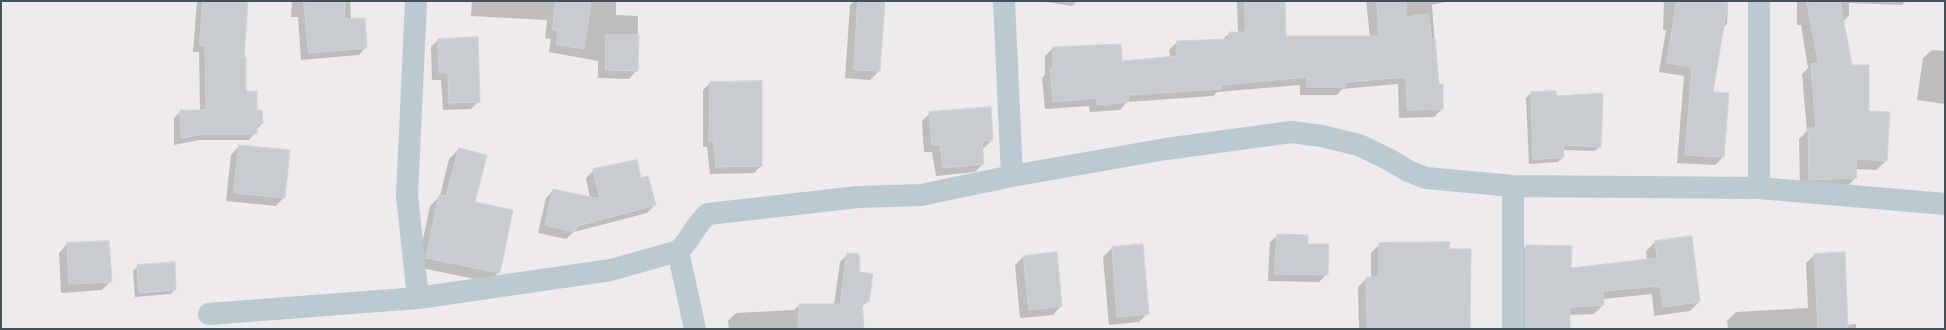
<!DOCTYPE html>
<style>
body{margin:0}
#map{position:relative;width:1946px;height:330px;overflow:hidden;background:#efebec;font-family:"Sofia Sans Condensed",sans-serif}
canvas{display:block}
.frame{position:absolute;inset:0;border:2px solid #43525a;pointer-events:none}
</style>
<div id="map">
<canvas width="1946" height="330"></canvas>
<div class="frame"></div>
</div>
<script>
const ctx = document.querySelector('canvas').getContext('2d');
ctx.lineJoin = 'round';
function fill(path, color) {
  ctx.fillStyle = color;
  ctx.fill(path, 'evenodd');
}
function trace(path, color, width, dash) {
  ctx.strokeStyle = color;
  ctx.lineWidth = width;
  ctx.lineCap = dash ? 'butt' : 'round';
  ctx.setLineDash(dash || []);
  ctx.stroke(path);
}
const shadow = new Path2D(`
 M197,1H247L243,59L245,92L262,123L249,140H199L174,145V118L181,111H200L199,52H193Z
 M292,1H350L351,20L366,47L359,55L301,60L298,17H291Z
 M472,1H616V15L638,16L637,70L629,79L598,78V61L549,52L551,39L545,38L547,20L471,16Z
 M855,1H884L879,71L870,80L845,78L850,5Z
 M1039,1H1077L1072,6Z
 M1237,1H1284L1285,37H1370L1366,1H1449L1432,5L1438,85L1442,109L1434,117L1399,118L1398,84L1342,89L1337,95H1300V85L1217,92L1213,96L1127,102L1120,110L1090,112L1089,106L1045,109L1042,78L1045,75V56L1053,48L1121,62L1170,58L1169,50L1177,42L1222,40L1230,33H1238Z
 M1664,1H1728L1727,24L1722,29L1712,93L1723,157L1715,165L1677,163L1684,76L1659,72L1666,30H1663Z
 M1797,1H1906L1902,5L1849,3V15L1843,22L1851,66L1886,161L1876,170L1856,169V177L1847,187L1800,189L1799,139L1807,131L1802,74L1808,68L1801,25H1797Z
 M438,40L479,101L471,109L443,110L441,80H432L431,47Z
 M1932,50L1945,51V104L1917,100L1923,58Z
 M710,83L761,166L754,173L710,174L707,147H703V90Z
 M1531,93L1556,97L1600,146L1595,151L1562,150L1563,157L1558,162L1529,164L1526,98Z
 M930,113L992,140L984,148H981L983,164L975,172L936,176L932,152H924L922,121Z
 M239,146L284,197L276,206L226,201L231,155Z
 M459,149L473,203L499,272L489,282L417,267L430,206L440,196L449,159Z
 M594,170L640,180L655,205L647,213L574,232L566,239L538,233L546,198L554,190L590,198L586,178Z
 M1278,235L1307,245L1327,274L1319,282L1268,281L1270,242Z
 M1691,237L1699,302L1690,311L1654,316L1652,294L1603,299V305L1594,314L1569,315V329H1517V255L1526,246L1571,247L1570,269L1647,260L1646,251L1655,242Z
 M67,244L111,281L102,290L61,293L59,253Z
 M1380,244L1448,250L1469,329H1359L1358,287L1367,278H1371V253Z
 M1142,245L1148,313L1139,322L1109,325L1103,257L1112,248Z
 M848,254L859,273L868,301L861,307L863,329H729L728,321L736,313L794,310L799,305H834L840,262Z
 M1815,255L1847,325L1856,324V329H1728L1727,321L1736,312L1808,308L1806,263Z
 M1023,257L1061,306L1053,315L1020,318L1015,265Z
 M138,266L175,289L171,294L135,297L133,271Z`);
const building = new Path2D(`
 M203,1H248L244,58L246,57V91H257V110H262L263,123L257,124V134H207L181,138L180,110H206L205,46L200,45Z
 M304,1H345L344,19L365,18L367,48L309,53Z
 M556,1H591L584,49L556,44L558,31L553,30Z
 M858,1H885L880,71L854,70Z
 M1245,1H1285L1286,36H1379L1377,1H1406V17L1428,14L1432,40L1435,39L1439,84H1443V109L1407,110L1406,77L1346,82V87H1307V77L1221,85L1222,89L1128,95L1129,102L1097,105V98L1053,102L1050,69H1053V47L1121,44L1122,61L1177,56V41L1229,39V32H1245Z
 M1677,1H1728L1713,92L1729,93L1724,157L1685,155L1692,67L1667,63Z
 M1807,1H1840L1852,65H1869V111L1890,112L1887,161L1856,159L1857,178L1809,180L1808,128H1816L1811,64L1818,63Z
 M606,35H639L638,71L606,70Z
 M478,37L480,102L449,103L448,73H439L438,39Z
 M762,81V166L716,167L714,141H709L710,82Z
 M1556,91L1557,96L1603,93L1601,147L1563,145L1564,157L1533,160L1531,92Z
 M991,107L993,140L982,141L984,164L943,168L940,144L932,145L929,112Z
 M239,145L290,150L285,198L234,193Z
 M459,148L487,155L475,202L513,210L500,273L426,258L439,195L446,196Z
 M637,160L641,178L648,176L656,205L577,226L575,232L545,225L553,189L600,199L593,169Z
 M1277,234L1308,235V244H1329L1328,275L1275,274Z
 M1692,236L1700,302L1663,307L1660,286L1603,291L1604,305L1570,307V329H1526V245L1572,246L1571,268L1657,258L1655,241Z
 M109,241L112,282L69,284L67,243Z
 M1450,242L1449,249H1471L1470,329H1367L1366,277H1379V243Z
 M1143,244L1149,314L1117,317L1112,247Z
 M1057,252L1062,306L1029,310L1023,256Z
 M1845,252L1848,329H1818L1814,254Z
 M847,253L859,254L860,272L873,274L869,302L862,301L864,329H798L799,304H840Z
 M175,262L176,290L139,293L137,265Z`);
const minor = new Path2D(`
 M416,1L407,196L418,298
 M1004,1L1012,176
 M1513,186V329
 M1759,188V1
 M678,251L695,329
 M209,314L418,298L611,270L678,251C691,241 694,225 708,214L858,197L921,195L1012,176L1166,149L1291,132L1322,136L1359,145L1390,160L1408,171L1426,178L1513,186L1759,188L1945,204`);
fill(shadow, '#0003');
fill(building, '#c8ccd1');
trace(building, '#cfd3d8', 1);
trace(minor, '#bbc9d0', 22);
</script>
